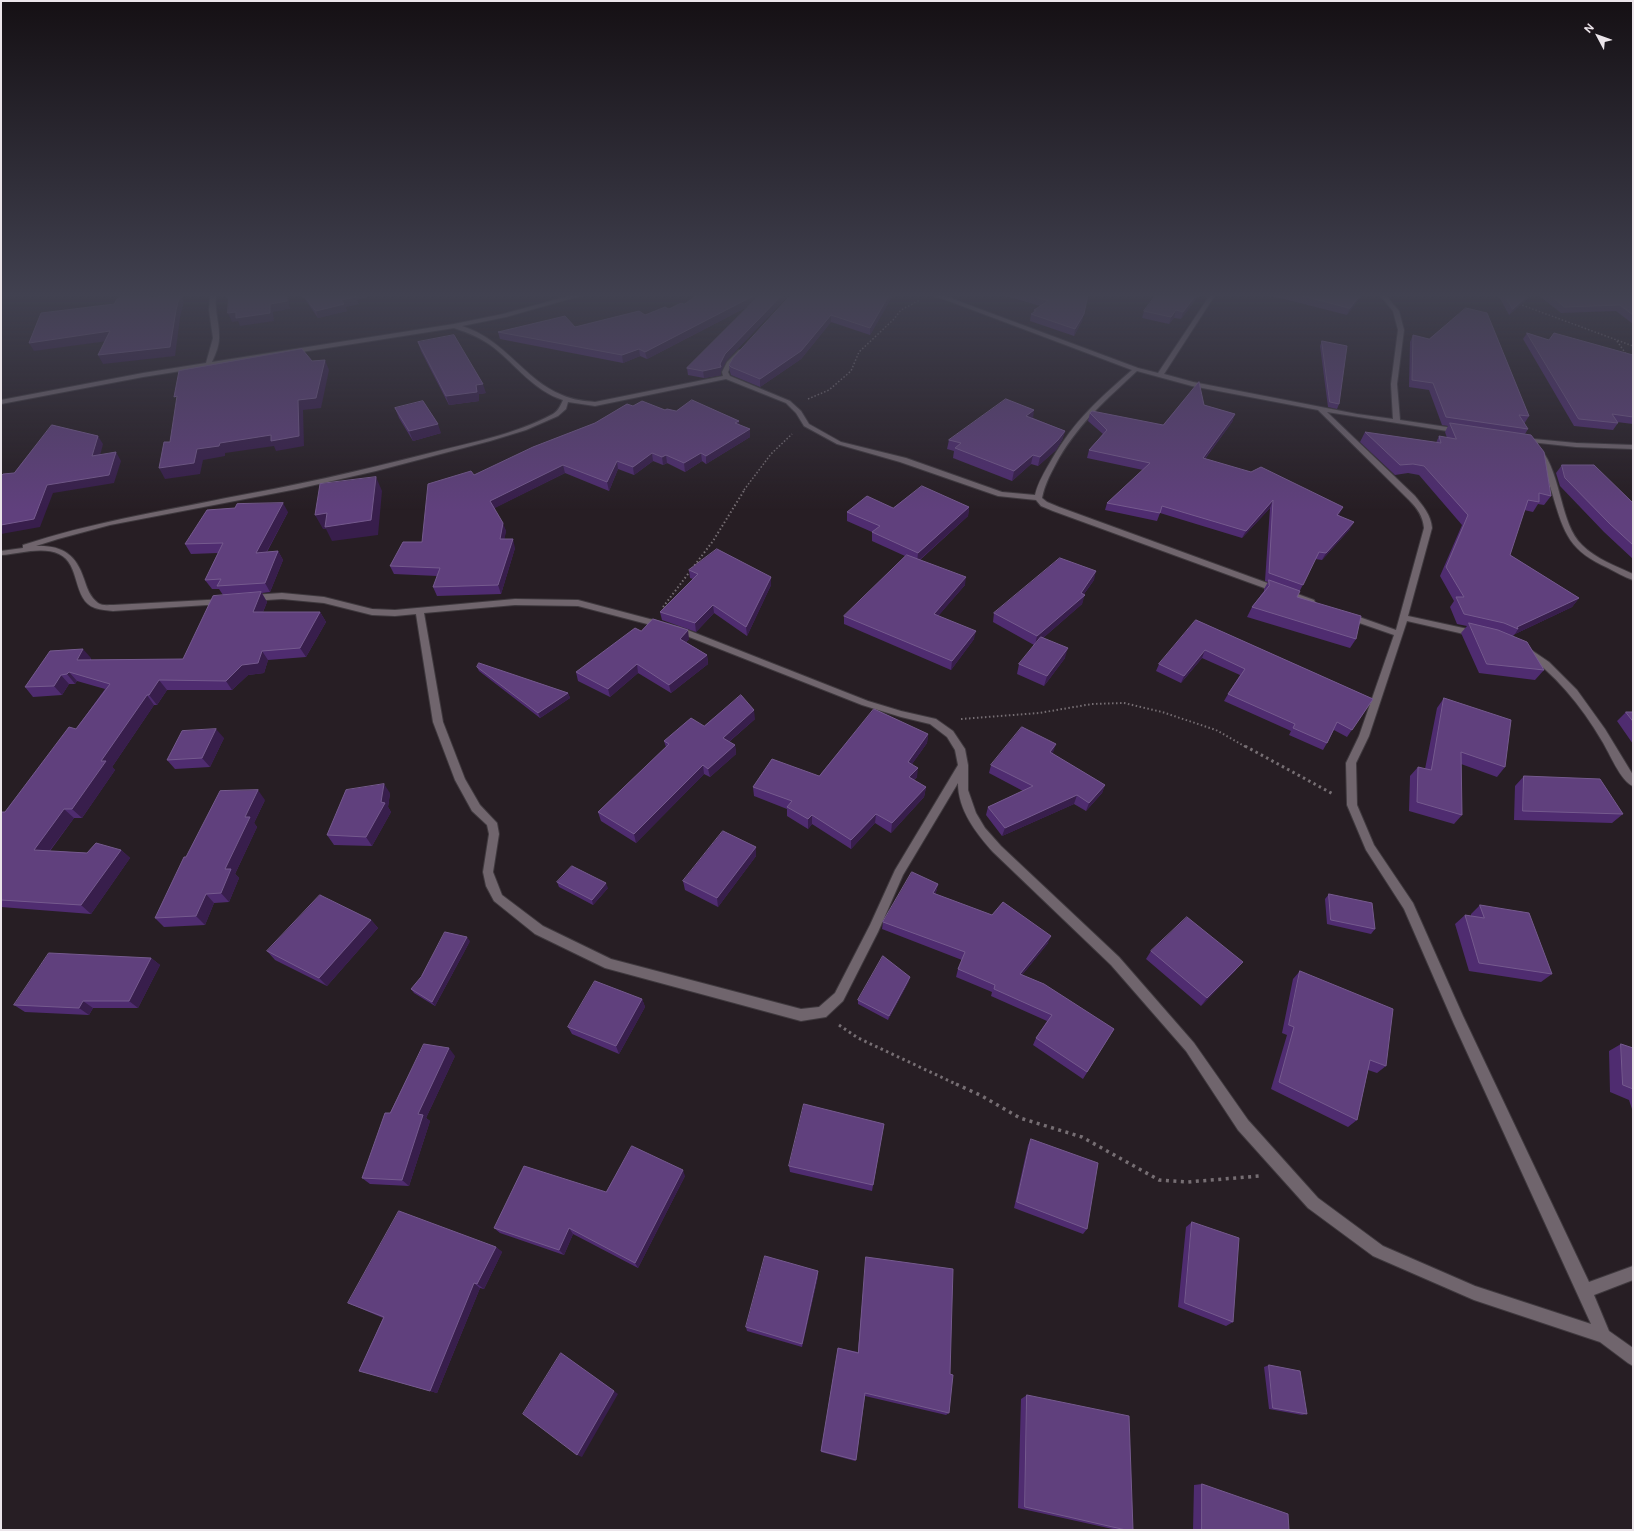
<!DOCTYPE html>
<style>
body{margin:0}
#map{position:relative;width:1634px;height:1531px;overflow:hidden;background:#271e24;font-family:"DM Sans",sans-serif}
canvas{display:block}
.frame{position:absolute;inset:0;border:2px solid #ebe5ea;pointer-events:none}
.north{position:absolute;left:1578px;top:16px;width:40px;height:40px;-webkit-text-stroke:3px #1d151b;paint-order:stroke;rotate:311deg;font-size:11px;font-weight:700;line-height:16px;text-align:center;color:#ebe5ea}
.north::after{content:'';display:block;margin:auto;width:14px;height:18px;background:#ebe5ea;clip-path:polygon(50% 0,100% 100%,50% 72%,0 100%)}
</style>
<div id="map">
<canvas width="1634" height="1531"></canvas>
<div class="frame"></div>
<div class="north">N</div>
</div>
<script>
const ctx = document.querySelector('canvas').getContext('2d');
ctx.lineJoin = 'round';
function trace(path, color, width, dash) {
  ctx.strokeStyle = color;
  ctx.lineWidth = width;
  ctx.lineCap = dash ? 'butt' : 'round';
  ctx.setLineDash(dash || []);
  ctx.stroke(path);
}
function fill(path, color) {
  ctx.fillStyle = color;
  ctx.fill(path, 'evenodd');
}
const pathFar3 = new Path2D(`
 M1519,304L1633,346
 M1617,341L1626,354
 M808,399L829,390L851,371L859,352L894,319L901,310L920,300
 M744,490L771,454L792,434`);
const pathFar2 = new Path2D(`
 M663,607L713,541L745,489
 M961,719L1039,713L1092,704L1124,703L1162,712L1216,730L1246,747`);
const pathFar1 = new Path2D(`
 M1245,746L1333,794
 M839,1025L858,1038L958,1085`);
const path = new Path2D(`
 M956,1084L982,1096L1020,1118L1082,1137L1159,1180L1188,1182L1259,1176`);
const minor = new Path2D(`
 M210,295H216C214,309 219,321 219,334C220,344 216,353 212,362L454,324L503,314L573,295H583L506,317L462,326C506,340 523,379 562,395C573,400 584,401 595,402L723,376L722,372L727,362L739,350H743V352L732,364L728,372L730,376L790,401L801,411L809,424L841,442L906,458L1002,492L1035,495C1038,482 1045,471 1052,459C1075,420 1098,400 1132,370L933,295H942L1138,368L1158,373L1210,295H1215L1164,374L1193,382L1357,414L1393,419L1391,384L1398,330L1393,311L1380,295H1385L1399,311L1404,330L1397,384L1400,420L1460,429L1463,431L1460,433L1327,412L1415,496C1423,506 1431,515 1432,528L1408,616L1477,631L1481,634L1477,637L1407,621L1369,736L1356,763L1357,805L1374,845L1413,903L1463,1016L1589,1282L1633,1266V1280L1594,1295L1609,1331L1633,1348V1366L1628,1363L1600,1342L1474,1300L1373,1256L1308,1208L1238,1130L1186,1051L1111,965L993,852C976,833 958,810 958,783L903,875L878,932L843,1001L826,1017L801,1021L605,968L535,934L494,901L486,886L483,872L489,834L487,825L472,811L455,780L433,722L416,614L395,616L372,615L324,603L282,599L251,601L247,598L251,595L282,593L324,597L372,609L395,610L515,599L578,600L680,627L868,701L901,711L936,719L953,731L965,749L968,765V790L976,813L985,828L1001,846L1119,957L1194,1043L1248,1120L1318,1198L1383,1246L1475,1286L1591,1324L1454,1024L1404,909L1366,850L1347,805L1346,763L1359,736L1394,635L1345,618L1344,616L1348,613L1396,630L1424,528C1423,516 1417,508 1409,500L1318,410L1192,386L1137,371C1106,400 1081,421 1059,458C1052,471 1045,483 1042,498L1047,502L1059,507L1314,600L1315,602L1311,605L1053,511L1041,506L1036,500L998,496L900,462L837,444L804,426L796,413L786,403L726,379L595,406L568,402L566,409L558,416L526,430L490,441L376,471L297,489L110,525L58,539L36,546C62,545 76,554 84,579C87,588 90,597 98,603C102,606 108,605 113,605L226,599L227,601L223,604L113,611C107,610 101,610 95,608C72,600 81,564 59,554C42,546 19,554 1,555V551L23,548V545C89,523 158,512 226,498C293,486 360,471 426,454C468,443 515,435 553,414C559,410 560,406 563,400C534,391 516,365 493,347C481,338 469,333 454,328L143,377L1,404V400L143,373L206,363L213,338L209,310ZM515,605L578,606L674,631L862,705L901,717L930,724L947,737L955,750L958,765L895,870L870,925L835,993L819,1007L801,1009L611,959L543,926L502,895L493,872L499,834L497,823L480,805L465,779L443,722L424,613Z
 M1523,438L1576,443L1633,445V449L1576,447L1521,441V439Z
 M1535,449H1541C1562,476 1560,524 1582,545C1596,559 1616,566 1633,574V580C1624,577 1616,572 1608,568C1570,551 1564,534 1553,496C1548,480 1545,465 1534,451Z
 M1524,645L1549,662L1577,690L1605,729L1633,775V786C1621,782 1609,752 1602,741C1581,705 1555,674 1521,650L1520,648Z`);
const wall = new Path2D(`
 M302,295H374L357,300L359,304L345,307L347,311L318,318Z
 M698,295H789L726,361L721,371V375L704,378L688,375L687,368L751,305L647,359L640,356L623,363L500,339L498,332L575,327L645,315L669,309L684,304Z
 M791,295H893L870,335L831,322L801,359L760,387L731,375L730,372L729,365Z
 M1002,295H1088L1082,321L1074,336L1030,321L1031,314L1033,313L1034,310L1040,306Z
 M1199,295L1181,319L1174,318L1169,324L1142,318L1144,311Z
 M1268,295H1362L1347,315Z
 M1498,295H1532L1509,315Z
 M1538,295H1633V324L1616,311L1561,313Z
 M1527,333L1549,340L1633,355V424L1617,422L1618,423L1613,430L1574,426L1523,339Z
 M1413,335L1529,416L1524,424L1528,429L1525,434L1551,496L1544,505L1538,504L1533,512L1524,510L1510,555L1579,598L1572,607L1515,634L1513,636L1544,670L1535,680L1479,673L1461,633L1467,626L1457,624L1450,607L1454,601L1440,576L1462,525L1419,475L1408,473L1395,475L1360,442L1365,432L1436,443L1439,436L1447,438L1445,432L1448,426L1442,425L1429,390L1409,387L1410,342Z
 M1322,341L1339,404L1337,409L1328,407L1320,346Z
 M418,342L486,393L479,394V401L449,405L421,351Z
 M1204,405L1235,414L1232,422L1205,459L1339,515L1350,529L1322,560L1315,559L1297,597L1356,639L1350,648L1247,617L1252,607L1264,591V589L1268,582L1265,581L1270,508L1242,538L1160,513L1157,521L1105,510L1107,503L1143,470L1087,458L1089,450L1103,434L1088,421L1090,413L1163,425Z
 M633,406L676,411L739,421V425L750,437L706,464L702,461L685,472L667,463L663,465L653,461L634,475L618,469L609,491L565,473L494,508L506,531L504,539L515,548L501,594L437,596L433,587L437,576L394,574L390,566L422,542L474,475L595,423Z
 M395,408L441,433L413,441L399,418Z
 M1033,418L1065,431L1062,440L1056,450L1038,466L1031,464L1012,481L953,458L954,451L947,449L949,440Z
 M1562,465L1633,503V559L1604,532L1560,486L1556,473Z
 M969,507L968,516L920,560L965,585L938,616L974,639L951,670L844,624V616L905,556L872,541V532L847,521V512L893,508Z
 M288,512L267,552L278,551L283,560L270,592L262,593L267,602L263,612H320L326,622L306,657L268,660L264,673L248,675L232,690H167L157,705H154L112,767L115,770L82,818H74L50,851L87,853L121,850L130,858L91,914L1,907V814L5,812L76,729L105,689L77,681L75,684H69L62,695L33,697L25,687L91,658V660L183,659L223,595L219,589H212L205,580L218,553L191,554L185,544Z
 M689,570L771,577V585L747,636L714,613L696,632L662,620L660,612L693,579L690,578Z
 M1094,580L1084,594L1082,604L1043,638L1065,658L1044,686L1017,674L1019,664L1034,645L993,622L994,613Z
 M1196,620L1373,699L1347,737L1334,730L1327,743L1323,750L1289,735L1291,731L1224,701L1228,694L1240,675L1202,658L1181,683L1156,671L1159,664Z
 M641,631L689,639L686,642L707,655L708,664L671,693L638,673L610,697L578,681L576,672Z
 M477,667L568,693L570,698L540,718L479,671Z
 M1444,698L1505,767L1497,777L1461,764L1462,815L1454,824L1409,811L1410,776L1418,767L1425,769L1437,708Z
 M1626,712H1633V744L1617,721Z
 M755,719L729,742L735,745L736,754L710,777L704,774L636,843L601,821L598,812L666,747L664,741L704,726Z
 M928,734L927,743L912,764L917,777L914,780L926,787L924,797L891,833L875,823L851,849L812,824L808,829L787,816V809L754,796L753,787L819,776Z
 M224,738L210,767L175,769L167,760Z
 M1053,753V754L1105,785L1102,793L1086,811L1074,804L1002,836L986,815L988,807L1023,791L989,773L991,765Z
 M1524,776L1623,814L1612,823L1514,820L1515,786Z
 M390,793L388,807L391,812L372,846L334,845L327,835Z
 M265,800L254,823L257,827L235,874L239,878L229,902L214,903L205,925L164,927L155,918Z
 M756,847V856L718,907L685,890L683,881Z
 M557,882L608,888L593,905L559,887Z
 M938,884L936,892L935,894L1048,943L1022,975L1114,1029L1083,1079L1033,1045L1036,1038L1047,1021L991,996L992,992L956,977L958,969L962,960L882,929L883,922Z
 M1329,894L1375,929L1371,934L1327,924L1325,899Z
 M1480,905L1552,974L1541,982L1469,971L1455,924L1465,915L1471,916V914Z
 M371,920L378,928L327,986L275,960L267,951Z
 M470,941L435,1006L414,993L411,989Z
 M1151,951L1236,970L1201,1006L1146,959Z
 M151,958L160,965L138,1008H93L89,1015L25,1012L14,1005Z
 M1300,971L1386,1066L1377,1073L1368,1070L1357,1120L1348,1127L1271,1089L1287,1035L1282,1033L1293,979Z
 M909,981L888,1020L858,1004V1000Z
 M642,999L645,1007L619,1054L572,1034L568,1027Z
 M1621,1044L1633,1048V1112L1629,1100L1610,1092L1609,1051Z
 M455,1056L426,1118L430,1121L409,1186L370,1184L362,1178L390,1113Z
 M884,1124L872,1191L790,1172L789,1166Z
 M1031,1139L1087,1229L1083,1234L1014,1208L1028,1145Z
 M685,1176L638,1268L573,1234L564,1255L500,1233L494,1228L606,1192Z
 M1192,1222L1233,1322L1226,1326L1178,1307L1186,1227Z
 M496,1247L502,1252L484,1289L480,1288L437,1393L359,1371L383,1318L348,1303Z
 M866,1257L949,1413L946,1415L865,1396L856,1460L855,1461L821,1452L838,1348L858,1352Z
 M818,1276L802,1347L747,1331L746,1327Z
 M1269,1365L1307,1414L1302,1415L1269,1409L1264,1367Z
 M1027,1395L1133,1530H1117L1018,1508L1021,1399Z
 M1202,1484L1289,1530H1193L1194,1485Z`);
const shadedWall = new Path2D(`
 M149,295H156L153,306L149,298Z
 M180,295H181L184,302L180,318L175,356L103,364L98,355L176,310Z
 M225,295H231L233,299H227Z
 M286,295H288L290,309L273,312L274,321L240,326L238,321L232,322L228,313L236,312L270,304Z
 M354,295H374L357,300L359,304L345,307L347,311L318,318L316,311Z
 M755,295H766V297L647,359L645,352Z
 M782,295H789L726,361L721,371V375L704,378L703,371L720,364L725,354Z
 M889,295H893L870,335V328Z
 M1088,295L1082,321L1074,336L1075,329Z
 M1196,295H1199L1181,319L1183,312Z
 M1360,295H1362L1347,315L1350,308Z
 M1528,295H1532L1509,315L1513,309Z
 M1176,310L1174,318L1169,324L1171,317Z
 M831,315V322L801,359L760,387V379Z
 M110,331L115,340L34,351L29,343Z
 M639,349L640,356L623,363L622,355Z
 M325,360L329,370L321,408L303,410L304,446L276,451L274,446L225,453V456L203,460L200,474L165,479L159,468L197,449L220,443Z
 M483,384L486,393L479,394V401L449,405L446,396L476,385Z
 M1034,410L1033,419L1026,416Z
 M1235,414L1232,422L1200,465L1203,458Z
 M739,421L740,429L735,423Z
 M438,424L441,433L413,441L409,431Z
 M750,429V437L706,464V456Z
 M1065,431L1062,440L1056,450L1038,466L1040,457Z
 M98,436L103,444L98,464L92,456Z
 M116,452L121,461L114,483L53,493L40,527L1,534V525L47,485Z
 M652,453L653,461L634,475L633,467Z
 M701,453L702,461L685,472L684,463Z
 M666,455L667,463L663,465L662,457Z
 M1033,455L1031,464L1012,481L1014,471Z
 M617,461L618,469L609,491L607,482Z
 M563,465L565,473L493,509L490,501Z
 M376,477L382,491L378,535L332,541L326,529H323L315,515Z
 M1273,500L1270,508L1242,538L1246,531Z
 M283,503L288,512L261,562L256,553Z
 M969,507L968,516L917,562L918,553Z
 M1343,507L1339,515L1333,522L1337,515Z
 M1354,522L1350,529L1322,560L1326,553Z
 M503,523L506,531L503,547L500,539Z
 M513,539L515,548L501,594L498,585Z
 M278,551L283,560L270,592L265,583Z
 M1096,571L1094,580L1081,598L1085,595L1082,604L1035,645L1037,636L1081,593Z
 M771,577V585L747,636L746,627Z
 M966,577L965,585L933,622L934,614Z
 M261,592L267,602L259,621L253,612Z
 M1579,598L1572,607L1515,634L1518,629L1517,627Z
 M713,605L714,613L696,632L695,623Z
 M320,612L326,622L306,657L300,648Z
 M688,630L689,639L681,647L680,639Z
 M976,631L974,639L951,670L952,661Z
 M1068,648L1065,658L1044,686L1047,676Z
 M83,649L91,658L85,669L77,660Z
 M1205,650L1202,658L1181,683L1184,676Z
 M262,651L268,660L264,673L248,675L232,690L226,681L242,665Z
 M707,655L708,664L671,693L669,685Z
 M637,664L638,673L610,697L608,689Z
 M69,672L77,681L75,684L67,674Z
 M61,675L69,684L62,695L54,686Z
 M159,680L167,690L157,705L149,695Z
 M568,693L570,698L540,718L538,713Z
 M147,695L154,705L112,767L115,770L82,818L72,809L101,761Z
 M754,710L755,719L724,746L723,738Z
 M216,729L224,738L210,767L202,758Z
 M928,734L927,743L907,771L908,762Z
 M1056,744L1053,753L1047,761L1050,752Z
 M735,745L736,754L710,777L708,769Z
 M703,765L704,774L636,843L634,834Z
 M918,768L917,777L907,786L909,777Z
 M384,784L390,793L388,807L391,812L372,846L366,837L381,802Z
 M1105,785L1102,793L1086,811L1089,803Z
 M926,787L924,797L891,833L892,823Z
 M258,790L265,800L254,823L257,827L235,874L239,878L229,902L221,893L225,869L245,817Z
 M1077,795L1074,804L1002,836L1005,828Z
 M64,809L74,818L44,858L34,850Z
 M876,814L875,823L851,849V840Z
 M812,815V824L808,829V819Z
 M756,847V856L718,907L717,898Z
 M121,850L130,858L91,914L81,905Z
 M606,883L608,888L593,905L592,900Z
 M938,884L936,892L931,901L933,893Z
 M206,894L214,903L205,925L196,916Z
 M371,920L378,928L327,986L319,978Z
 M1051,936L1048,943L1017,981L1020,974Z
 M467,937L470,941L435,1006L432,1002Z
 M151,958L160,965L138,1008L129,1001Z
 M1243,962L1236,970L1201,1006L1207,998Z
 M910,977L909,981L888,1020L889,1016Z
 M642,999L645,1007L619,1054L616,1046Z
 M83,1001L93,1008L89,1015L79,1008Z
 M449,1048L455,1056L426,1118L430,1121L409,1186L402,1180L418,1114Z
 M683,1170L685,1176L638,1268L635,1263Z
 M569,1228L573,1234L564,1255L559,1250Z
 M496,1247L502,1252L484,1289L477,1284Z
 M818,1271V1276L802,1347V1344Z
 M474,1283L480,1288L437,1393L430,1391Z
 M561,1353L618,1394L582,1457L577,1455Z`);
const building = new Path2D(`
 M121,295H149V298L171,295H180L176,310L170,347L98,355L110,331L29,343L41,313L114,304L117,299L120,298Z
 M229,295H286L287,301L270,304V313L236,318V312L228,313Z
 M304,295H355L356,297L341,300L344,304L316,311Z
 M698,295H755L645,352L639,349L622,355L498,332L565,316L575,327L639,311L645,315L665,307L669,309L681,303L684,304Z
 M760,295H782L725,354L720,364L721,367L703,371L687,368Z
 M791,295H889L870,328L831,315L801,351L760,379L731,367L729,365L733,358Z
 M1029,295H1088L1084,314L1075,329L1031,314L1036,311L1034,310L1048,301Z
 M1156,295H1196L1183,312L1176,310L1171,317L1144,311Z
 M1300,295H1360L1350,308Z
 M1505,295H1528L1513,309Z
 M1550,295H1633V315L1620,305L1565,307Z
 M1466,308L1487,313L1529,416L1519,415L1528,429L1446,417L1433,383L1412,380L1413,335L1429,339Z
 M1527,333L1549,340L1554,333L1633,355V417L1612,414L1618,423L1579,419Z
 M454,335L483,384L476,385L477,392L446,396L418,342Z
 M1322,341L1347,346L1339,404L1330,402Z
 M302,349L312,361L325,360L316,398L298,400L299,436L271,441V435L220,443L219,446L197,449L194,463L159,468L164,442H170L177,396L174,397L179,371Z
 M1199,382L1204,405L1235,414L1203,458L1251,472L1261,467L1343,507L1337,515L1354,522L1326,553L1319,552L1303,585L1269,573L1273,500L1246,531L1162,506L1160,513L1107,503L1150,463L1089,450L1107,430L1090,413L1092,411L1163,425Z
 M1006,399L1034,410L1026,416L1065,431L1058,440L1040,457L1033,455L1014,471L955,448L961,443L949,440Z
 M692,400L739,421L735,423L750,429L706,456L701,453L684,463L666,455L662,457L652,453L633,467L617,461L607,482L563,465L490,501L503,523L500,539H513L498,585L433,587L440,568L390,566L403,542H422L428,484L471,471L474,475L533,447L595,423L627,404L633,406L642,401L665,410L667,409L676,411Z
 M423,401L438,424L409,431L395,408Z
 M1450,423L1531,435L1544,452L1551,496L1539,493V502L1528,500L1510,555L1579,598L1517,627L1518,629L1504,623L1464,614L1456,597H1464L1446,567L1468,515L1424,466L1413,464L1400,465L1365,432L1441,443L1439,436L1456,439Z
 M52,425L98,436L92,456L116,452L109,475L47,485L34,519L1,525V476L3,474L14,473Z
 M1562,465H1594L1633,503V545L1610,524L1565,478Z
 M376,477L371,520L325,527L327,513L315,515L320,484Z
 M922,486L969,507L918,553L872,532L880,526L847,512L867,496L893,508Z
 M283,503L256,553L278,551L265,583L217,586L221,579L205,580L223,543L185,544L207,510L235,508L237,504Z
 M717,549L771,577L746,627L713,605L695,623L660,612L698,574L689,570Z
 M907,555L966,577L934,614L976,631L952,661L844,616Z
 M1060,558L1096,571L1081,593L1085,595L1037,636L994,613Z
 M1269,580L1300,591L1297,597L1361,616L1356,639L1252,607L1269,586Z
 M261,592L253,612H320L300,648L262,651L258,663L242,665L226,681L159,680L149,695H147L101,761H106L72,809H64L34,850L87,853L96,843L121,850L81,905L1,900V814L2,812H5L69,727L76,729L110,684L69,672L67,674L61,675L54,686L25,687L50,651L83,649L77,660L183,659L213,596Z
 M653,619L688,630L680,639L707,655L669,685L637,664L608,689L576,672L635,628L641,631Z
 M1196,620L1373,699L1352,730L1337,722L1327,743L1293,728L1295,724L1228,694L1245,669L1205,650L1184,676L1159,664Z
 M1469,623L1498,630L1527,642L1544,670L1487,664Z
 M1041,637L1068,648L1047,676L1019,664Z
 M479,663L568,693L538,713L477,667Z
 M741,695L754,710L723,738L735,745L708,769L703,765L634,834L598,812L669,744L664,741L691,718L704,726Z
 M1444,698L1511,720L1505,767L1461,752L1462,815L1417,802L1418,767L1431,770Z
 M874,709L928,734L908,762L918,768L909,777L926,787L892,823L876,814L851,840L812,815L808,819L787,807L792,801L753,787L772,759L819,776Z
 M1626,712H1633V721Z
 M1022,727L1056,744L1050,752L1105,785L1089,803L1077,795L1005,828L988,807L1033,786L991,765Z
 M216,729L202,758L167,760L182,731Z
 M1524,776L1600,779L1623,814L1523,811Z
 M384,784L381,802L385,803L366,837L327,835L346,790Z
 M258,790L245,817H250L225,869H231L221,893L206,894L196,916L155,918L184,857H186L220,791Z
 M723,831L756,847L717,898L683,881Z
 M572,866L606,883L592,900L557,882Z
 M912,872L938,884L933,893L992,915L1003,902L1051,936L1020,974L1044,984L1114,1029L1087,1072L1036,1038L1052,1015L994,989L995,985L958,969L965,952L883,922Z
 M1329,894L1372,903L1375,929L1331,920Z
 M320,895L371,920L319,978L267,951Z
 M1480,905L1529,913L1552,974L1479,963L1465,915L1484,918Z
 M1187,917L1243,962L1207,998L1151,951Z
 M445,932L467,937L432,1002L411,989L421,977Z
 M49,953L151,958L129,1001H83L79,1008L14,1005Z
 M883,956L910,977L889,1016L858,1000Z
 M1300,971L1393,1009L1386,1066L1370,1060L1357,1120L1279,1082L1294,1027L1289,1025Z
 M595,981L642,999L616,1046L568,1027Z
 M424,1044L449,1048L418,1114L423,1115L402,1180L362,1178L385,1113H390Z
 M1621,1044L1633,1048V1089L1623,1085Z
 M804,1104L884,1124L873,1185L789,1166Z
 M1031,1139L1098,1163L1087,1229L1017,1202Z
 M632,1146L683,1170L635,1263L569,1228L559,1250L494,1228L524,1166L606,1192Z
 M399,1211L496,1247L477,1284L474,1283L430,1391L359,1371L384,1317L348,1303Z
 M1192,1222L1239,1238L1233,1322L1185,1303Z
 M765,1256L818,1271L802,1344L746,1327Z
 M866,1257L953,1269L950,1374L953,1375L949,1413L865,1393L856,1460L821,1451L838,1348L858,1353Z
 M561,1353L614,1391L577,1455L523,1414Z
 M1269,1365L1300,1371L1307,1414L1273,1408Z
 M1027,1395L1129,1416L1133,1530H1126L1025,1507Z
 M1202,1484L1288,1514L1289,1530H1202Z`);
trace(minor, '#3f393e', 2);
trace(pathFar3, '#766e73', 1.5, [1.5, 2]);
trace(pathFar2, '#766e73', 2, [1.5, 2.5]);
trace(pathFar1, '#766e73', 3, [2.5, 3.5]);
trace(path, '#766e73', 3.5, [3, 4.5]);
fill(minor, '#70656d');
fill(wall, '#4f2c70');
fill(shadedWall, '#381e4c');
fill(building, '#60407d');
trace(building, '#755a8e', 1);
const sky = ctx.createLinearGradient(0, 0, 0, 510);
sky.addColorStop(0, '#151014');
sky.addColorStop(0.58, '#414150');
sky.addColorStop(1, '#41415000');
ctx.fillStyle = sky;
ctx.fillRect(0, 0, 1634, 510);
</script>
